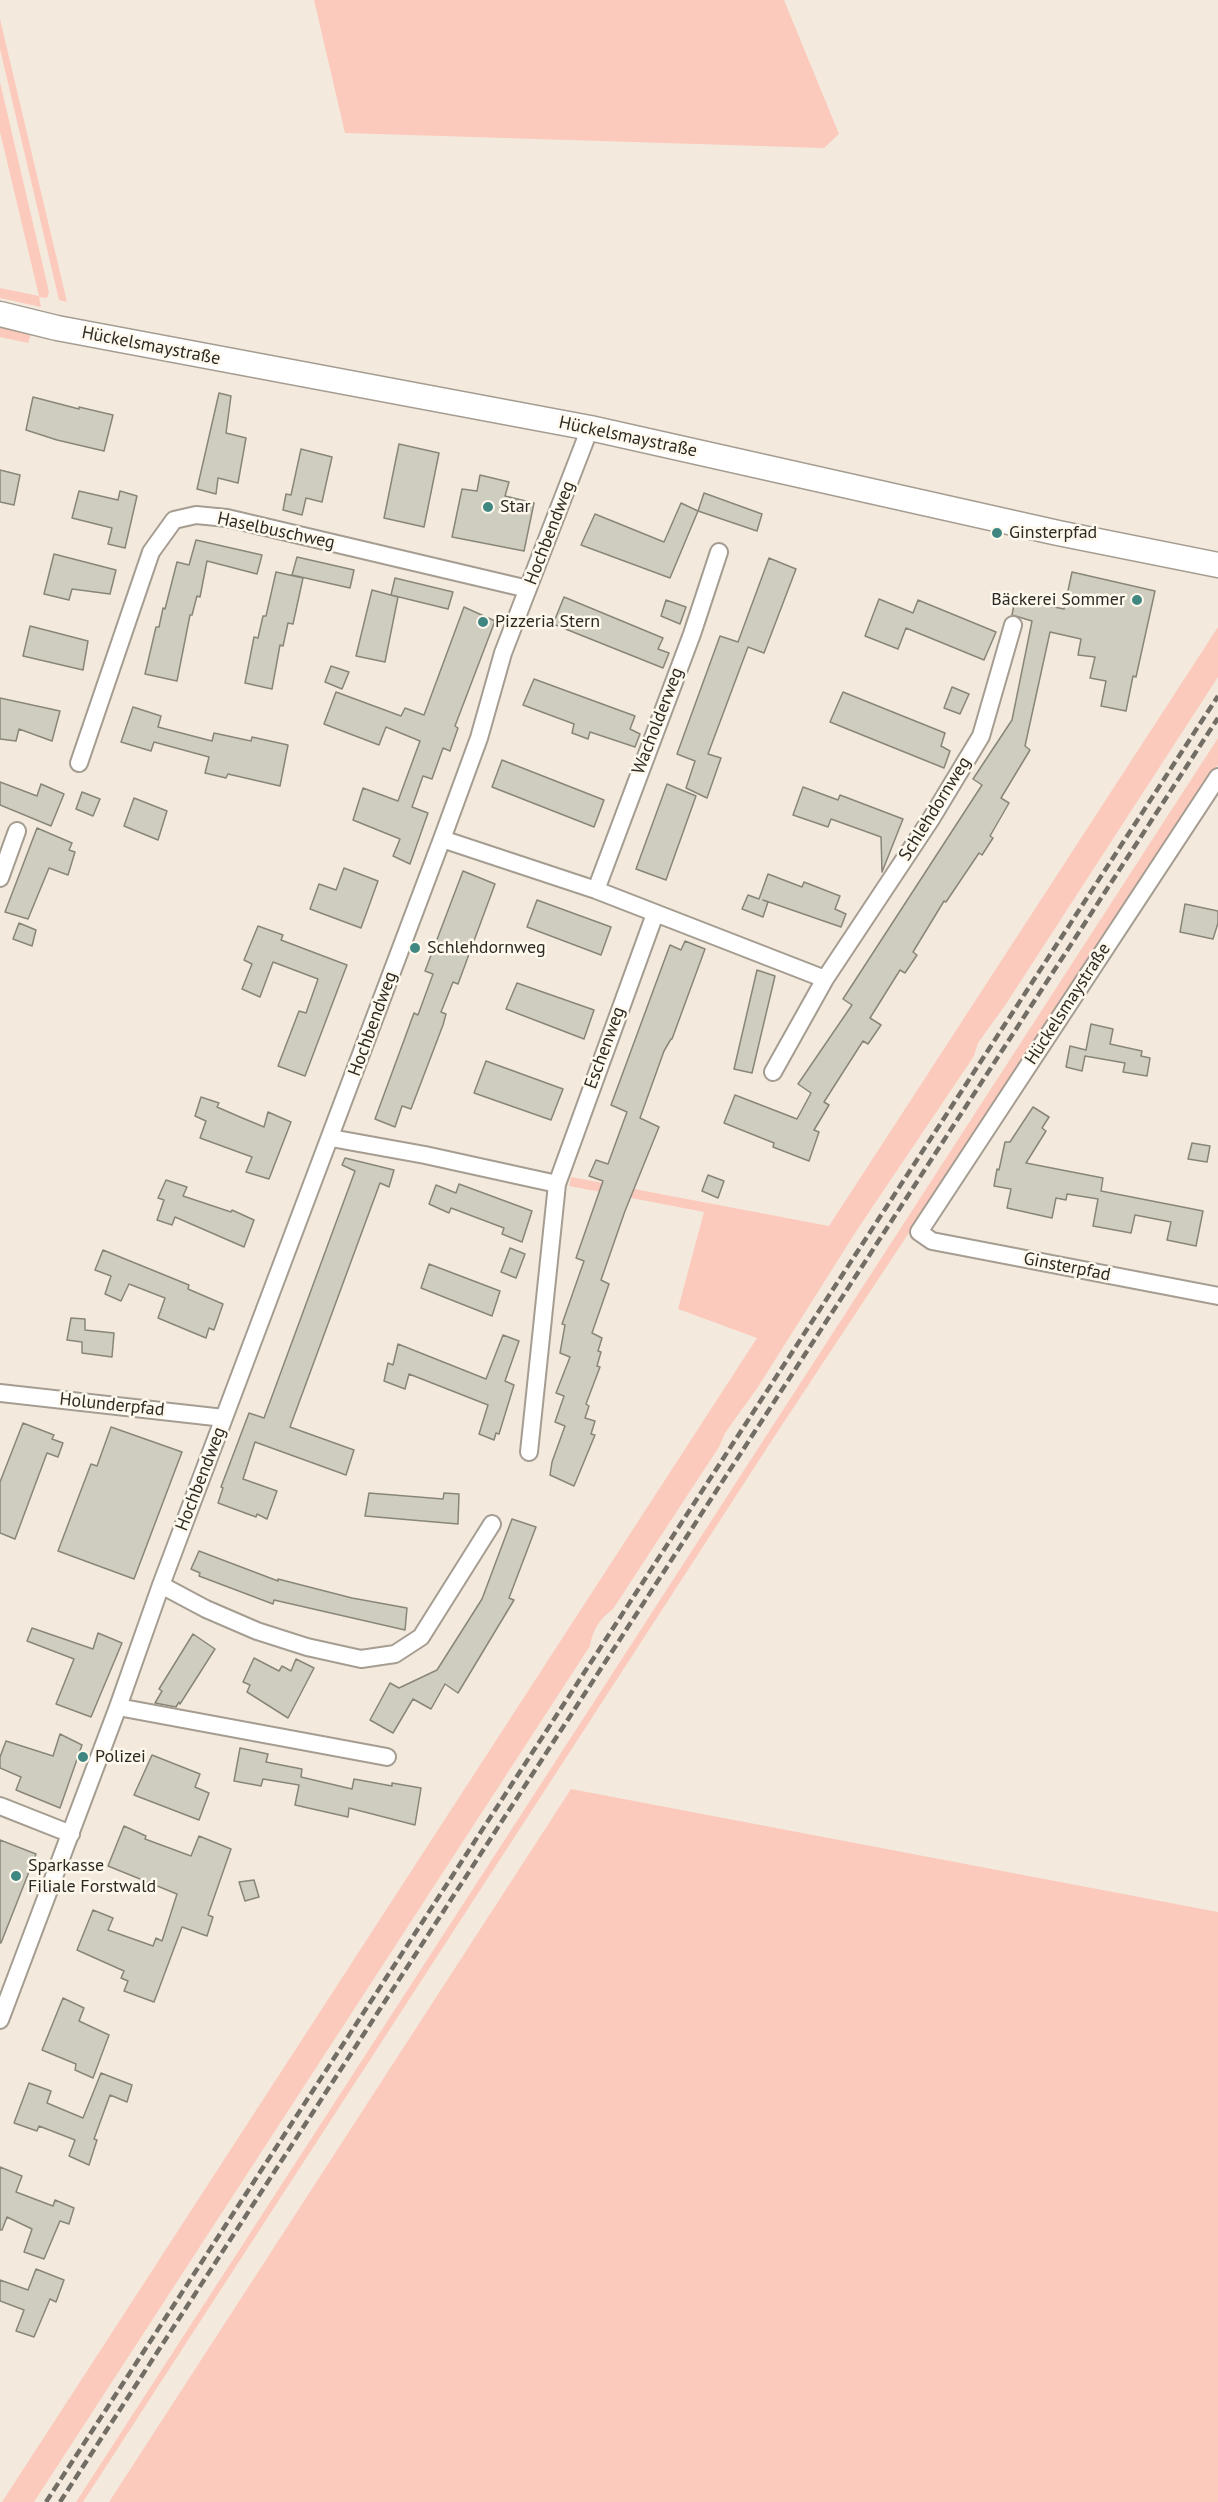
<!DOCTYPE html>
<meta charset="utf-8">
<style>
body{margin:0}
canvas{display:block;background:#f3eadd}
</style>
<canvas width="1218" height="2502"></canvas>
<script>
const ctx = document.querySelector('canvas').getContext('2d');
ctx.lineJoin = 'round';
function fill(path, color) {
  ctx.fillStyle = color;
  ctx.fill(path, 'evenodd');
}
function trace(path, color, width, dash) {
  ctx.strokeStyle = color;
  ctx.lineWidth = width;
  ctx.lineCap = dash ? 'butt' : 'round';
  ctx.setLineDash(dash || []);
  ctx.stroke(path);
}
function label(font, color, halo, rows, align = 'center') {
  ctx.font = font + ' "PT Sans",sans-serif';
  ctx.lineWidth = 5;
  ctx.setLineDash([]);
  ctx.textBaseline = 'middle';
  ctx.strokeStyle = halo;
  ctx.fillStyle = color;
  for (const [text, x, y, turn = 0] of rows) {
    ctx.save();
    ctx.translate(x, y);
    ctx.rotate((+turn || 0) * Math.PI / 180);
    ctx.textAlign = isNaN(turn) ? turn : align;
    if (halo) ctx.strokeText(text, 0, 0);
    ctx.fillText(text, 0, 0);
    ctx.restore();
  }
}
const green = new Path2D(`
 M314,0H784L839,134L824,148L345,133Z
 M0,19L67,302L59,300L0,49Z
 M0,82L49,292L47,298L39,297L41,307L0,298V288L39,296L0,132Z
 M0,322L33,328L28,343L0,337Z
 M1218,627V677L1004,1007L978,1043L974,1056L855,1233L758,1387L725,1433L719,1447L613,1609C599,1620 593,1629 590,1646L34,2502H2L757,1338L678,1309L704,1212L569,1186L571,1177L829,1226Z
 M1218,738V765L780,1428L83,2502H76Z
 M571,1789L1218,1912V2502H109Z`);
const building = new Path2D(`
 M219,393L231,396L226,433L246,438L238,483L218,478L216,494L197,489Z
 M33,397L79,409V407L113,415L104,451L57,440L26,430Z
 M399,444L439,453L424,527L384,518Z
 M301,449L332,457L322,502L306,498L302,515L283,510L286,494L291,495Z
 M0,470L20,475L14,505L0,502Z
 M480,475L509,482L505,496L534,503L524,551L452,537L462,489L477,491Z
 M79,491L118,500L120,491L137,496L125,548L108,544L112,528L72,518Z
 M704,493L762,514L757,531L698,511Z
 M681,503L698,511L670,578L581,545L595,514L664,542Z
 M196,540L262,555L257,574L207,561L200,597L197,596L192,615H190L177,681L145,674L156,627H159L163,608L165,609L177,562L189,565Z
 M54,554L116,570L110,594L72,589L69,600L44,594Z
 M297,557L354,570L350,588L292,575Z
 M769,558L796,569L764,653L748,647L708,754L721,758L707,798L686,788L695,761L677,754L720,636L738,642Z
 M276,572L303,578L293,624L288,623L283,646L280,645L272,689L245,683L254,637L258,638L263,616H266Z
 M1072,572L1155,591L1136,677L1133,676L1126,711L1101,706L1106,681L1090,678L1095,657L1078,655L1081,639L1050,632L1025,746L1030,750L1001,798L1009,803L990,836L993,838L982,855L979,853L946,902L944,901L913,952L917,955L905,973L900,970L870,1018L881,1025L868,1044L863,1041L824,1102L829,1105L814,1130L819,1132L809,1161L773,1147L774,1143L724,1123L735,1095L797,1119L811,1093L798,1084L852,1005L843,999L982,785L973,779L1012,720L1032,621L1012,615L1015,599L1064,609Z
 M395,578L453,592L448,609L391,595Z
 M372,590L398,597L385,662L356,656Z
 M564,597L663,638L658,649L669,653L663,668L553,624Z
 M879,599L913,613L918,600L996,632L984,660L906,628L898,649L865,636Z
 M666,600L686,607L680,624L661,616Z
 M464,607L495,621L455,726L458,728L450,751L443,748L432,779L423,776L412,807L428,813L410,864L393,856L400,839L353,820L363,788L398,801L420,741L386,727L379,745L324,724L336,692L401,716L405,708L424,715Z
 M30,626L88,641L83,670L23,656Z
 M331,666L349,672L342,689L325,682Z
 M534,679L635,716L630,729L640,734L635,747L590,732L588,739L572,733L574,724L523,705Z
 M952,687L969,694L960,714L944,708Z
 M843,692L945,733L941,746L950,751L944,768L830,722Z
 M0,698L60,711L52,741L19,729L16,741L0,739Z
 M133,707L161,716L158,727L212,741L214,733L251,741L252,737L288,745L280,786L228,774L226,778L205,773L209,757L154,742L151,751L121,742Z
 M502,760L604,800L594,827L492,787Z
 M0,782L37,796L41,784L64,794L51,826L0,805Z
 M667,784L696,796L666,880L636,869Z
 M803,787L838,800L840,795L903,819L882,872L881,837L831,819L828,827L793,815Z
 M82,792L100,799L93,816L76,809Z
 M134,798L167,811L158,840L124,826Z
 M37,828L72,843L69,850L75,852L68,875L49,868L28,919L5,912Z
 M344,868L378,881L361,928L310,909L319,884L336,890Z
 M463,871L495,884L458,984L453,982L441,1012L446,1014L443,1025L411,1109L402,1106L395,1127L375,1119L414,1013L418,1015L433,974L425,971Z
 M768,874L802,887L804,882L840,896L835,909L846,914L841,927L763,900L768,902L763,917L742,909L748,895L759,899Z
 M537,900L611,927L601,955L527,927Z
 M1185,904L1218,911V923L1213,939L1180,932Z
 M19,923L36,930L32,946L13,939Z
 M258,926L283,935L281,940L347,965L305,1076L278,1066L299,1011L306,1013L318,979L273,962L260,997L242,989L252,964L244,960Z
 M685,941L705,949L672,1039H671L664,1051L640,1118L659,1127L625,1211L601,1280L609,1284L592,1333L602,1338L598,1351L601,1352L597,1366L600,1367L586,1404L589,1406L585,1418L595,1421L591,1434L595,1435L574,1486L550,1475L552,1462L565,1426L555,1422L564,1396L556,1393L570,1357L560,1353L565,1325L562,1324L584,1261L576,1258L603,1181L589,1176L596,1160L608,1164L627,1112L611,1105L670,945L681,950Z
 M757,970L775,976L752,1073L734,1069Z
 M517,983L594,1010L584,1039L506,1009Z
 M1091,1024L1113,1029L1110,1044L1142,1051L1141,1056L1150,1058L1147,1076L1123,1072L1125,1063L1085,1056L1082,1071L1066,1067L1070,1046L1086,1050Z
 M486,1061L563,1089L551,1120L474,1093Z
 M201,1097L219,1103L217,1107L240,1117L264,1127L268,1112L291,1122L269,1179L246,1172L252,1157L200,1138L206,1121L195,1116Z
 M1033,1107L1049,1117L1042,1128L1046,1131L1026,1163L1103,1178L1101,1191L1203,1211L1196,1246L1167,1240L1171,1222L1135,1215L1131,1233L1093,1226L1098,1199L1067,1194L1066,1200L1056,1198L1052,1218L1007,1208L1011,1189L994,1186L997,1169L999,1170L1005,1142H1010Z
 M1192,1143L1210,1146L1207,1162L1188,1159Z
 M345,1158L394,1170L389,1187L380,1183L290,1427L354,1450L346,1475L255,1442L243,1479L277,1491L267,1519L257,1514L256,1517L218,1503L223,1488L221,1487L249,1413L264,1418L355,1171L342,1165Z
 M708,1175L724,1181L718,1198L702,1191Z
 M166,1180L187,1187L183,1196L231,1212L232,1210L254,1220L244,1247L175,1217L172,1225L157,1220L164,1200L158,1198Z
 M459,1184L532,1211L522,1242L502,1234L504,1228L451,1208L449,1213L429,1204L436,1185L456,1193Z
 M510,1248L525,1254L516,1278L501,1272Z
 M103,1250L189,1285L188,1289L223,1304L214,1330L209,1328L206,1338L158,1318L165,1298L129,1284L121,1301L105,1294L111,1276L95,1270Z
 M429,1264L500,1291L492,1316L421,1288Z
 M71,1318L85,1319V1330L114,1333L112,1357L82,1353V1342L67,1340Z
 M503,1335L519,1341L505,1381L514,1385L499,1434L496,1433L494,1440L479,1434L488,1405L409,1374L405,1389L384,1381L388,1363L393,1365L398,1344L486,1379Z
 M23,1423L54,1435L52,1439L63,1443L58,1457L47,1453L15,1539L0,1533V1482Z
 M111,1427L182,1452L134,1579L58,1551L91,1464L97,1466Z
 M369,1493L443,1499L444,1493L459,1494L458,1524L365,1516Z
 M512,1519L536,1527L509,1598L514,1600L458,1693L445,1684L431,1709L413,1699L393,1733L370,1720L390,1683L399,1688L437,1670L482,1599Z
 M199,1551L278,1581V1579L352,1598L407,1608L405,1630L274,1600L273,1604L199,1576L200,1573L191,1569Z
 M32,1628L93,1649L98,1633L122,1643L91,1717L56,1704L74,1659L27,1641Z
 M193,1634L215,1649L180,1704L179,1702L176,1707L155,1703L162,1691L159,1689Z
 M254,1658L279,1671L282,1666L291,1671L296,1659L314,1668L288,1718L247,1692L250,1685L243,1682Z
 M60,1734L82,1745L60,1808L16,1790L21,1777L0,1768V1757L6,1741L53,1756Z
 M240,1748L268,1754L266,1762L302,1769L301,1777L352,1789L354,1779L392,1786V1783L421,1788L415,1825L349,1808L348,1817L295,1805L299,1785L263,1779L261,1786L234,1781Z
 M152,1755L200,1774L195,1787L209,1793L199,1820L134,1795Z
 M124,1826L146,1836L145,1839L191,1856L199,1836L231,1849L208,1915L213,1917L207,1936L182,1927L154,2002L124,1991L128,1981L121,1978L124,1971L77,1950L93,1910L113,1918L108,1930L153,1946L156,1938L162,1941L177,1894L108,1866Z
 M0,1840L36,1854L1,1943H0Z
 M254,1880L259,1897L245,1901L239,1882Z
 M63,1998L84,2008L79,2021L109,2035L93,2078L75,2070L76,2064L42,2050Z
 M101,2073L132,2085L127,2102L110,2095L94,2139L97,2140L89,2165L69,2156L75,2140L39,2126L37,2131L14,2123L29,2083L51,2091L47,2103L83,2118Z
 M0,2167L22,2176L16,2192L53,2206L55,2200L74,2208L69,2224L60,2221L44,2259L24,2252L32,2229L7,2217L2,2230H0Z
 M36,2269L64,2280L56,2302L50,2299L34,2337L16,2331L24,2310L0,2301V2280L28,2290Z`);
const street = new Path2D(`
 M79,763L151,552L174,520L196,515L227,518L528,589
 M1218,777L919,1232L932,1241L1218,1296
 M442,839L596,890L825,979L773,1072
 M0,878L17,831
 M596,890L692,634L719,552
 M825,979L931,819L981,736L1013,625
 M331,1138L425,1155L557,1184L529,1452
 M557,1184L655,914
 M0,1393L224,1418
 M161,1585L206,1609L257,1631L307,1647L361,1659L395,1654L421,1637L492,1524
 M118,1707L387,1757
 M0,1806L71,1834
 M0,2020L118,1707L161,1585L442,839L479,738L503,653L590,428`);
const secondary = new Path2D(`
 M0,314L57,328L590,428L1058,533L1218,565`);
const rail = new Path2D(`
 M46,2502L1218,696
 M60,2502L1218,718`);
const markers = [
 [488,507,6,"#408782"],
 [997,533,6,"#408782"],
 [1137,600,6,"#408782"],
 [483,622,6,"#408782"],
 [415,948,6,"#408782"],
 [83,1757,6,"#408782"],
 [16,1876,6,"#408782"]
];
const streetNames = [
 ["Hückelsmaystraße",151,346,11],
 ["Hückelsmaystraße",628,437,12],
 ["Haselbuschweg",276,531,12],
 ["Hochbendweg",550,533,-69],
 ["Wacholderweg",658,721,-69],
 ["Schlehdornweg",935,809,-58],
 ["Hückelsmaystraße",1068,1004,-57],
 ["Hochbendweg",373,1024,-70],
 ["Eschenweg",605,1048,-70],
 ["Ginsterpfad",1067,1267,11],
 ["Holunderpfad",112,1405,6],
 ["Hochbendweg",201,1479,-69]
];
const poiNames = [
 ["Star",500,507],
 ["Ginsterpfad",1009,533],
 ["Bäckerei Sommer",1125,600,"right"],
 ["Pizzeria Stern",495,622],
 ["Schlehdornweg",427,948],
 ["Polizei",95,1757],
 ["Sparkasse",28,1866],
 ["Filiale Forstwald",28,1887]
];
fill(green, '#fccabd');
fill(building, '#cfcdbf');
trace(building, '#888679', 1.5);
trace(street, '#a59d91', 20);
trace(secondary, '#a59d91', 27);
trace(street, '#fff', 16);
trace(secondary, '#fff', 24);
trace(rail, '#726d65', 4.5, [9, 4.5]);
for (const [x, y, r, color] of markers) {
  const dot = new Path2D();
  dot.arc(x, y, r, 0, 2 * Math.PI);
  ctx.fillStyle = color;
  ctx.fill(dot);
  trace(dot, '#fef8ed', 2);
}
label('18px', '#2d2a25', '#fef8ed', streetNames);
label('18px', '#2d2a25', '#fef8ed', poiNames, 'left');
</script>
